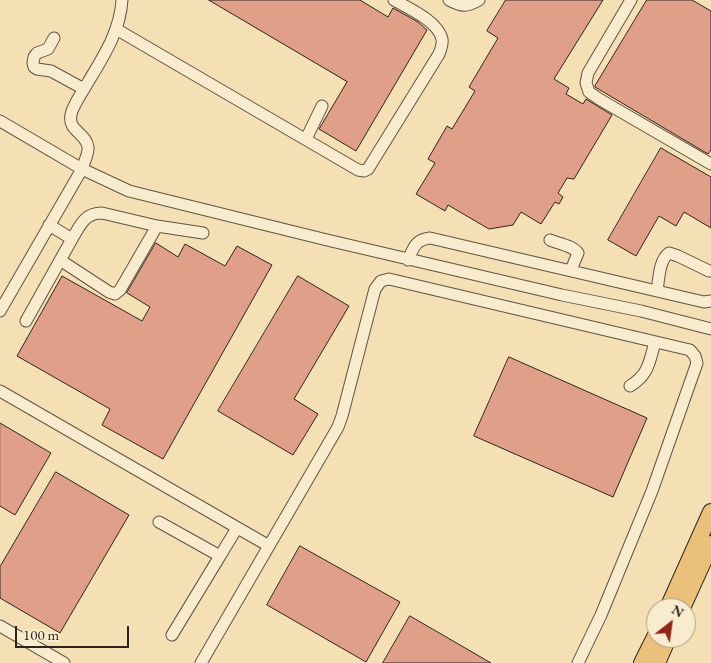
<!DOCTYPE html>
<style>
body{margin:0}
#map{position:relative;width:711px;height:663px;overflow:hidden;background:#f4e0b4;font-family:"EB Garamond",serif}
canvas{display:block}
.north{position:absolute;left:646px;top:598px;width:50px;height:50px;box-sizing:border-box;background:#f8ebce;border:1px solid #a89b87;border-radius:50%;rotate:30deg;font-size:14px;font-weight:700;line-height:20px;text-align:center;color:#2f241d}
.north::after{content:'';display:block;margin:auto;width:18px;height:22px;background:#8f2418;clip-path:polygon(50% 0,100% 100%,50% 72%,0 100%)}
.scale{position:absolute;left:15px;top:626px;width:114px;height:22px;box-sizing:border-box;border:2px solid #2f241d;border-top:0;padding-left:6px;font-size:15px;line-height:18px;white-space:nowrap;color:#2f241d;-webkit-text-stroke:4px #f8ebce;paint-order:stroke}
</style>
<div id="map">
<canvas width="711" height="663"></canvas>
<div class="north">N</div>
<div class="scale">100 m</div>
</div>
<script>
const ctx = document.querySelector('canvas').getContext('2d');
ctx.lineJoin = 'round';
function fill(path, color) {
  ctx.fillStyle = color;
  ctx.fill(path, 'evenodd');
}
function trace(path, color, width, dash) {
  ctx.strokeStyle = color;
  ctx.lineWidth = width;
  ctx.lineCap = dash ? 'butt' : 'round';
  ctx.setLineDash(dash || []);
  ctx.stroke(path);
}
const building = new Path2D(`
 M209,0H360L388,17L393,8L418,22L427,30L356,151L319,129L347,82Z
 M506,0H603L554,79L569,88L566,94L583,104L586,99L612,115L574,179L567,178L558,193L563,197L559,204L555,202L541,224L521,212L513,225L489,229L448,205L445,211L416,194L435,163L428,159L447,126L452,129L475,91L469,87L498,38L487,31Z
 M647,0H692L711,11V150L708,154L595,87V86Z
 M661,148L711,177V228L684,212L676,226L659,216L636,256L608,240Z
 M156,243L178,257L185,244L225,266L237,246L272,265L163,459L102,425L110,409L17,356L62,276L142,321L150,307L127,293Z
 M298,276L349,306L294,399L318,414L293,455L218,411Z
 M509,357L647,418L613,497L474,436Z
 M0,423L51,453L15,515L0,506Z
 M56,472L129,515L60,633L0,598V567Z
 M300,546L400,602L366,662L267,605Z
 M410,616L491,663H383Z`);
const minor = new Path2D(`
 M449,0C462,7 467,7 479,0
 M631,0L588,73L586,83L589,92L599,99L711,164
 M116,29L358,170L364,171L368,169L439,54C441,49 443,44 442,39C438,21 408,8 394,0
 M54,38L48,49L37,53L34,57L33,63L34,67L37,69L51,71L84,89
 M0,121L82,169L129,191L327,240L562,295L641,311L711,329
 M306,139L322,106
 M49,225L72,239C80,226 84,213 102,213L157,226L203,233
 M550,240C559,244 572,245 578,253L571,270
 M60,260L109,292L115,294L120,290L157,226
 M408,260C414,247 415,240 430,238L704,302L711,301
 M657,291C659,279 659,260 669,253L678,256L709,271
 M0,311L82,169C84,162 89,153 88,147C86,132 65,131 72,111C76,101 82,92 87,84C103,57 120,32 122,0
 M26,321L72,239
 M630,386C649,374 649,363 655,342
 M0,391L269,546
 M159,522L220,556L237,528
 M0,626L64,663
 M172,635L220,556
 M201,663L338,427L342,416L375,289L381,281L389,279L690,350L695,356L697,363L652,491L601,615L578,663`);
const highway = new Path2D(`
 M668,608L711,512
 M682,608L711,544
 M642,663L656,635
 M657,663L668,638`);
fill(building, '#e09f89');
trace(building, '#2f241d', 1);
trace(minor, '#605343', 13);
trace(highway, '#2f241d', 18);
trace(minor, '#f8ebce', 11);
trace(highway, '#eac07a', 16);
</script>
